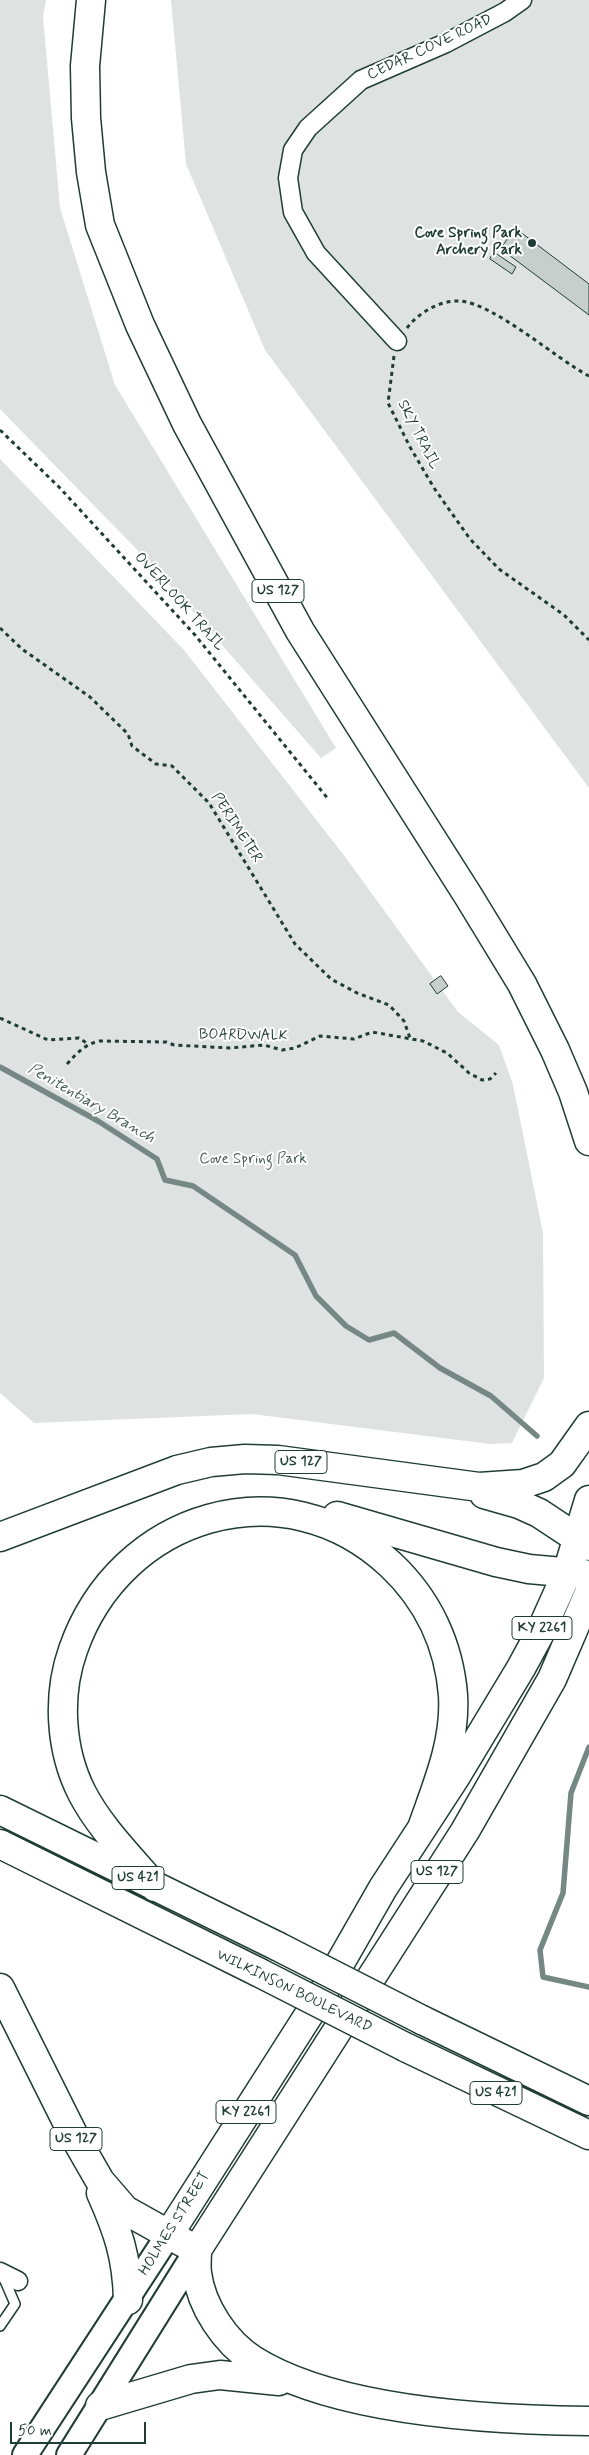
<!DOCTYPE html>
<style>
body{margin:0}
#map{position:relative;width:589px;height:2455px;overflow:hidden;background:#fff;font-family:Mynerve,sans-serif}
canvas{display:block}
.scale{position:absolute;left:10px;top:2422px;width:136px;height:22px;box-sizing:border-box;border:2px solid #1f3d34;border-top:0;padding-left:6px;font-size:15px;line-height:18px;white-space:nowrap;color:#1f3d34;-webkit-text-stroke:4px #fff;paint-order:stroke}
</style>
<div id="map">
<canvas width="589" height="2455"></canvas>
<div class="scale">50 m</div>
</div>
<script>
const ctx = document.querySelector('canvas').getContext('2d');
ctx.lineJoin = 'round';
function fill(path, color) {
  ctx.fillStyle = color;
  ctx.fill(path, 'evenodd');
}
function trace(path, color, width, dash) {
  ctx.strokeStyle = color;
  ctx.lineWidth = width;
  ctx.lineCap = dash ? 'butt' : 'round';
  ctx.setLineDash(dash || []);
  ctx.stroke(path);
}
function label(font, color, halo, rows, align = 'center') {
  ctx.font = font + ' Mynerve,sans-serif';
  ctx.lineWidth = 4;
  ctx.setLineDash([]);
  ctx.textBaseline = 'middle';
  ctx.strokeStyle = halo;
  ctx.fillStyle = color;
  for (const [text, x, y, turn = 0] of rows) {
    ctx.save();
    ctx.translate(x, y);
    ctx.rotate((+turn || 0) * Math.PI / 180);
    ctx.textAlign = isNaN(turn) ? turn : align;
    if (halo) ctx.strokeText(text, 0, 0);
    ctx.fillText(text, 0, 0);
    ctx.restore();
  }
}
const green = new Path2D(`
 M0,0H46L43,16L60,208L115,385L336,748L321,758L152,565L0,409Z
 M171,0H589V788L265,350L186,164Z
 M0,459L184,650L346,858L458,1012L499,1045L513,1085L543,1233L544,1378L512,1443L490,1444L252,1414L34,1423L0,1393Z`);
const stream = new Path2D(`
 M0,1067L98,1121L157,1159L165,1180L193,1186L295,1255L316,1296L346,1326L369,1340L394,1333L440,1368L491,1396L537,1436
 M589,1747L571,1793L563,1893L540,1950L543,1977L589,1987`);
const building = new Path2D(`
 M515,228L589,284V315L501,249Z
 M494,252L516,267L512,274L490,259Z
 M441,976L448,986L437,994L430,984Z`);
const path = new Path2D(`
 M407,328C418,313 440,300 460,301C495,304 555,358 589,376
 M394,356L388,403L410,447L434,488L470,539L499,569L564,615L589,640
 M0,430L59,487L195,635L329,800
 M0,628L22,649L90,697L128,734L132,746L156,764L172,766L209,803L295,944L331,979L357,993L389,1005L404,1021L410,1038
 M0,1018L48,1040L79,1038L88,1044
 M67,1064C77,1053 84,1045 99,1041L166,1042L174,1045L230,1048L264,1045L282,1050L295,1048L320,1036L354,1039L372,1032L423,1041L447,1053L469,1073L482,1080L490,1079L496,1073`);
const lane = new Path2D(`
 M0,2326L15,2304L3,2276`);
const street = new Path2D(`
 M397,341L316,253L293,212L288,178L293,150L308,128L361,80L446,43L505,12L522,0
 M0,2272L18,2281`);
const secondary = new Path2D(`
 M25,2455L169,2234
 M69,2455L197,2250`);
const highway = new Path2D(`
 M91,0L85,66L86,118L91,172L100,225L140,325L187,424L300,631L469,897L522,984L555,1050L573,1092L589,1141
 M484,1494L519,1504L539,1513L589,1546
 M337,1516L496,1562L529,1569L584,1574
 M0,1537L177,1470L211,1462L245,1459L278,1460L479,1487L523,1484L544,1477L562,1464L589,1426
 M0,1810L277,1946
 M0,1844L258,1972
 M155,1887C130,1857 100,1828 82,1793C60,1750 57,1695 73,1650C120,1514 284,1464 391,1565C428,1600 449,1645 453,1695C456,1742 437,1785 422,1828
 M0,1988L73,2134L100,2181L125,2210L184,2243
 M422,2020L589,2101
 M405,2047L589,2135
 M101,2193C118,2231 127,2257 128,2300
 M169,2234L324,1991L383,1888L456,1776L521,1668L540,1633L567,1573L589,1500
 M197,2250L465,1831L552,1679L589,1593
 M197,2250C197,2258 196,2266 197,2273C201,2306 225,2342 253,2360C336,2412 492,2420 589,2421
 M100,2406L191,2379L220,2375L279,2381`);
const highwayBridge = new Path2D(`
 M277,1946L422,2020
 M258,1972L405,2047`);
const markers = [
 [532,243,5,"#1f3d34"]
];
const shields = [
 [278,591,52],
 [301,1462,52],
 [542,1628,60],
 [437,1872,52],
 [138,1878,52],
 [496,2093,52],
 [246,2112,60],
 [76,2139,52]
];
const shieldNames = [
 ["US 127",278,591],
 ["US 127",301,1462],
 ["KY 2261",542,1628],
 ["US 127",437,1872],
 ["US 421",138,1878],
 ["US 421",496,2093],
 ["KY 2261",246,2112],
 ["US 127",76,2139]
];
const streetNames = [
 ["CEDAR COVE ROAD",430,48,-25],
 ["SKY TRAIL",418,435,63],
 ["OVERLOOK TRAIL",179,602,48],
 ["PERIMETER",236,828,57],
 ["BOARDWALK",243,1036,1],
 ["WILKINSON BOULEVARD",294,1992,26],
 ["HOLMES STREET",175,2224,-58]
];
const poiNames = [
 ["Cove Spring Park",522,234],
 ["Archery Park",522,251]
];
const parkNames = [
 ["Cove Spring Park",253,1160]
];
const waterNames = [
 ["Penitentiary Branch",91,1104,30]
];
fill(green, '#dee3e2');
trace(stream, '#758883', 5.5);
fill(building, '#c7cfcc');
trace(building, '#1f3d34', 1);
trace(lane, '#1f3d34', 12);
trace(street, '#1f3d34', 21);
trace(secondary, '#1f3d34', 28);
trace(highway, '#1f3d34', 31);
trace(path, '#1f3d34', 3, [4, 4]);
trace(lane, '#fff', 9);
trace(street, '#fff', 18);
trace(secondary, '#fff', 24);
trace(highway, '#fff', 28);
trace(highwayBridge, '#1f3d34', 31, []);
trace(highwayBridge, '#fff', 28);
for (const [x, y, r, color] of markers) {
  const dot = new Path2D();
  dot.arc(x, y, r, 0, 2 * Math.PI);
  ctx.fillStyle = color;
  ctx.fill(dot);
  trace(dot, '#fff', 2);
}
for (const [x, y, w] of shields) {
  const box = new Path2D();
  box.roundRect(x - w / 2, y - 11.5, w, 23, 4);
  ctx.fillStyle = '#fff';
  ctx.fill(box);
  trace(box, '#1f3d34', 1);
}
label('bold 14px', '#1f3d34', null, shieldNames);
label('15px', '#1f3d34', '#fff', streetNames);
label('bold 15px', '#1f3d34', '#fff', poiNames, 'right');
label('15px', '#455e57', '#fff', parkNames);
label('italic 16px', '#4a625b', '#fff', waterNames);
</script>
